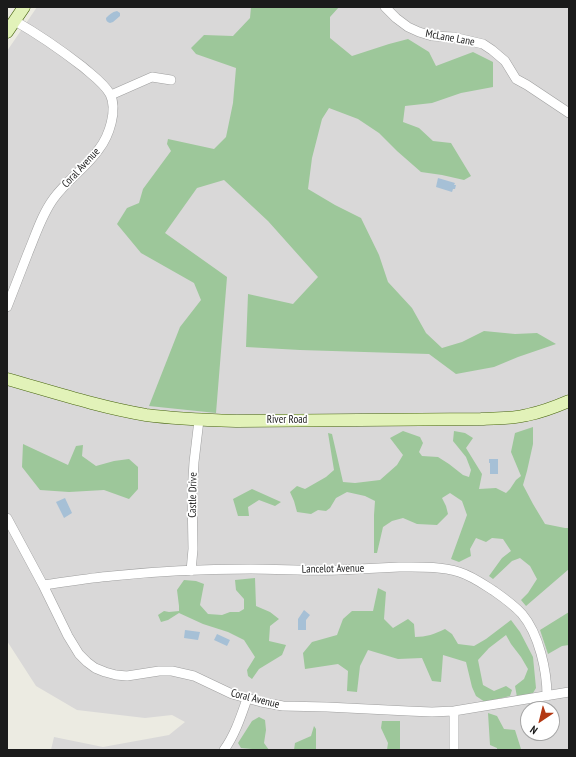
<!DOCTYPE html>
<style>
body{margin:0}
#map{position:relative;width:576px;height:757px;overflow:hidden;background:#ecebe2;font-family:"PT Sans Narrow",sans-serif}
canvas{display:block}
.frame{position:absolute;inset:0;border:8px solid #1b1b1b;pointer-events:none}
.north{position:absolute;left:520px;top:701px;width:40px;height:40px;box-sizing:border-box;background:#fff;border:1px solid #a4a4a4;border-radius:50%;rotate:215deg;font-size:11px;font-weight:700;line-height:16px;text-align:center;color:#1b1b1b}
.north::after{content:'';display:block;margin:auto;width:14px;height:18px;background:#b33813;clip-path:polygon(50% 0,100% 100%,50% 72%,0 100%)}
</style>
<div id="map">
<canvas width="576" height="757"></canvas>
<div class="frame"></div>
<div class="north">N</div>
</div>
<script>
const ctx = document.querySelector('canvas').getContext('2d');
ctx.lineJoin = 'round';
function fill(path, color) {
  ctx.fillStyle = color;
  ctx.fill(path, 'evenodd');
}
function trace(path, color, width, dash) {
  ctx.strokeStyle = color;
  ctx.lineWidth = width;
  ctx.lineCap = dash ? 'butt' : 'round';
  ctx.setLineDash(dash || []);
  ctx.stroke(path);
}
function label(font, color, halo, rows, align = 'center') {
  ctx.font = font + ' "PT Sans Narrow",sans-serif';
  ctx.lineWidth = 3.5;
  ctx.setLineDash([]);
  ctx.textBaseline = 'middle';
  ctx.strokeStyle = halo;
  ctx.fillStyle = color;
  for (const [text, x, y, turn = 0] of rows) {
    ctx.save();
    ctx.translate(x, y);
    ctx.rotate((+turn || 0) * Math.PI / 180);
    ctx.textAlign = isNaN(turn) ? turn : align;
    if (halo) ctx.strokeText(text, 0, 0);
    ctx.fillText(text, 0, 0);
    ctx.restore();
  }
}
const residential = new Path2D(`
 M37,7H569V750H51L54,737L103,747L169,735L185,722L172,715L145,718L77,710L36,686L7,641V51ZM528,709H552V733H528Z`);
const forest = new Path2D(`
 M251,7H339L330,17V38L352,56L389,44L408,39L429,52L436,66L473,52L493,62V87L461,93L432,103L405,106L403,122L419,128L433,141L451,143L471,176L464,180L442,175L421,172L397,151L379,133L358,119L329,108L322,119L312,158L308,189L335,205L361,218L379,255L388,282L412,308L426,333L442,348L462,342L484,331L515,334L537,333L556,344L518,357L494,367L456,374L429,354L300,350L246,347L248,294L293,304L318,277L268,221L224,180L197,188L165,233L227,277L216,413L149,406L180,327L201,300L194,283L141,253L117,224L127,208L139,203L143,189L171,151L167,144L168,139L214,149L226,137L233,103L236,68L196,54L191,48L204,35L233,36L250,18Z
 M533,427V444L527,471L523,485L533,504L545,524L565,528H569V569L526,606L521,600L528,593L537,579L530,566L520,558L512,561L493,579L489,576L502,558L511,551L503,539L492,538L486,542L476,538L470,549L471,556L459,562L451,559L467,515L462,501L450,493L442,498L446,506L448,514L437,525L417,524L403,518L392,521L383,527L377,553H374V515L375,501L365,496L347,492L336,498L330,508L326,511L318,510L311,514L297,512L294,501L290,492L297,486L305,489L326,477L334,470L328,433L332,434L343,482L355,483L380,480L397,465L403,455L390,438L403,431L420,437L423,443L419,452L422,456L438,457L449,464L463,475L469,477L471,470L466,457L453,441L454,431L465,433L473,438L466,448L482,474L479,489L496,488L506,493L510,489L516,480L521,476L511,452L515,433Z
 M23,444L68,465L76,446L83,445L82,456L96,466L114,461L129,459L138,467V489L129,499L104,490L69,492L40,490L22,467Z
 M252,489L281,502L275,506L259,500L248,507L249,516H238L233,499Z
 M255,578L256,606L270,612L279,619L270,626L269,641L286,645L282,655L259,669L252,679L248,676L247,670L255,657L244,640L228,632L203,624L179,613L168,620L161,622L158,615L164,611L169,612L179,611V606L177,590L184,580L196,581L204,584L200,605L208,614L222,615L230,612H239L244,609V599L236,590L235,580Z
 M378,588L386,592L384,619L393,628L408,619L414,624L415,637C426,637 435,634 445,629L452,634L458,644L474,646L486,639L511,620L520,632L533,657L536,688L533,693L524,697H517L515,686L524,679L528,669L521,657L511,644L506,635L489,648L478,660L483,685L494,691L506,686L512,690L510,696L485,702L476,696L472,687L466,662L443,655L441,682L432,681L422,658L398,659L368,650L360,666L357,692L347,691L348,671L338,664L305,669L303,653L312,642L337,635L343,619L352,611H373Z
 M569,612V645L562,646L548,654L540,630Z
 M488,713L497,716L504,729L515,730L521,749L525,750H497V748L490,745Z
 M259,717L265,720L266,730L264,743L269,750H253L252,749L241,748L238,743L252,721Z
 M382,721H400V750H387L388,743L381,728Z
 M314,726L316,729V750H294L295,743L311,736Z`);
const water = new Path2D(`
 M117,11L120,13V16L113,22L110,23C107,22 106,21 106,18C109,15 112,12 117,11Z
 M438,178L455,183L454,185H456L455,189H453L452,192L436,187Z
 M489,459H498V474H490V463H489Z
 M65,498L72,513L64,518L56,502Z
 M304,610L310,615L306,620V630H298V619Z
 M185,630L200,632L198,640L184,638Z
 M217,634L230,640L227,646L214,640Z`);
const street = new Path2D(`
 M385,7L396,18L408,27L419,32L432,36L453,37L483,44L492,50L505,61L516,79L527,85L569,113
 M111,95L152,77L171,80
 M7,307C14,289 21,271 28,253C36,234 42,214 54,198C67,180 87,167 99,149C109,136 118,110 110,94C104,83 92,75 83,67C61,50 38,34 15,21
 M7,518L43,585L68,636L79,654L87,662L95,668L105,672L116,675L127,676L159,671H172L194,676L232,694L261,702L283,706L327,707L408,711L432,712L454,711L569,692
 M191,571L193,549L192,494L194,462L199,420
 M43,585C66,582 89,578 112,576C158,571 205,569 251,569C280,569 310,571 339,570C359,569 379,568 399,567C419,567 440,566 459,572C472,576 483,584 494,591C504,598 514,605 522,614C539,634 547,671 547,696
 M224,750C235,735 241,716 247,699
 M454,750V711`);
const secondary = new Path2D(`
 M7,32L24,7
 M7,379C53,392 99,407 146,415C176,419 207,420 237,421L481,419C496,418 512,419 527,415C542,412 555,407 569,401`);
const streetNames = [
 ["McLane Lane",450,38,10],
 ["Coral Avenue",81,168,-47],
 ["River Road",287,420],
 ["Castle Drive",193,495,-89],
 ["Lancelot Avenue",333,569,-1],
 ["Coral Avenue",255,699,14]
];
fill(residential, '#d9d8d8');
fill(forest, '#9dc79a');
fill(water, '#a6c0d6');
trace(street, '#9f9f9f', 10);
trace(secondary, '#48660f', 13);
trace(street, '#fff', 9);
trace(secondary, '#e2f2b9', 12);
label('11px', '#1b1b1b', '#fff', streetNames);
</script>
